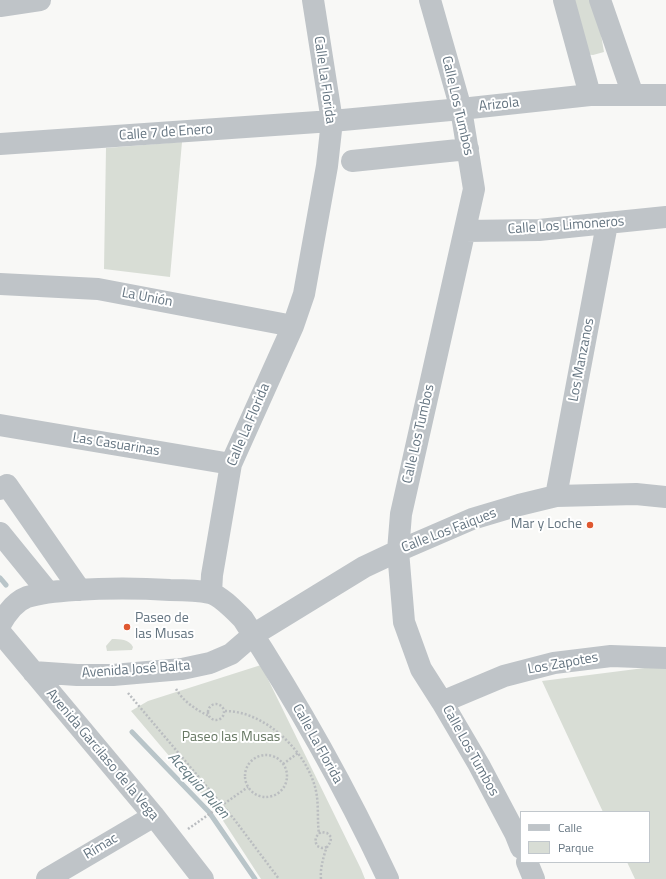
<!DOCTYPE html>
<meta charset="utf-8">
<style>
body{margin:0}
#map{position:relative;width:666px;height:879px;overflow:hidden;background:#f8f8f6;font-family:"Titillium Web",sans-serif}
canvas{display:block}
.legend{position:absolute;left:520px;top:811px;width:130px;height:52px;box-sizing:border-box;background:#fff;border:1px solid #c1c7cc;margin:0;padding:5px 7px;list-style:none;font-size:12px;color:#647480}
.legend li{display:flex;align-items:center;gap:8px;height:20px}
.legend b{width:20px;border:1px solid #c1c7cc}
</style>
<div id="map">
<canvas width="666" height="879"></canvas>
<ul class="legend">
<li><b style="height:5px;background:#bfc4c8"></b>Calle</li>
<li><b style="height:11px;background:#d8ddd5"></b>Parque</li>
</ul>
</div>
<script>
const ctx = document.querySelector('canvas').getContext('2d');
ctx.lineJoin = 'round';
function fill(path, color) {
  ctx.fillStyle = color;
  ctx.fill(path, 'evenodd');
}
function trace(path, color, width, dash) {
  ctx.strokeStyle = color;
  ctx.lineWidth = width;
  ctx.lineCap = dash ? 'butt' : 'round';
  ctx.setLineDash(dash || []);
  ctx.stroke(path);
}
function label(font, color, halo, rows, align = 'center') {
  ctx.font = font + ' "Titillium Web",sans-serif';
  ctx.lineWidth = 4;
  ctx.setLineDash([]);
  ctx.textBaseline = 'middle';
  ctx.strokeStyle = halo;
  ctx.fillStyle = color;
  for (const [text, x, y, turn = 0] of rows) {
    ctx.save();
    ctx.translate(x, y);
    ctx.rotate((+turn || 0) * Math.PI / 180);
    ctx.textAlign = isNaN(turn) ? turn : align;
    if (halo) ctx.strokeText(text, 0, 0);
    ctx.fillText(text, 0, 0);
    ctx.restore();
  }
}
const green = new Path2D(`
 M569,0H595L604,52L593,55L583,54Z
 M182,142L170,277L104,269L106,148Z
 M112,639C120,639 129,639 133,647L132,650L107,651L106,646Z
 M261,665L361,869L365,879H261L220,816L131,711L148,701Z
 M660,666L666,667V879H635L627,862H649V812H603L542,681Z`);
const stream = new Path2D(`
 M0,578L6,585
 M132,732L209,812L255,879`);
const path = new Path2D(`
 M176,689C183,701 196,710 209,716
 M128,693L234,819L279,879
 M208 712a8 8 0 1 1 16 0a8 8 0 1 1-16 0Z
 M225,711C266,711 308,753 316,791C319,805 317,820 319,834
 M245 776a21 21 0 1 1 42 0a21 21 0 1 1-42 0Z
 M283,764L298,753
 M188,829L248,787
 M321,879C320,869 323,859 326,849C328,845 331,843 331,837L327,833L321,832C316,836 314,839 317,846L322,848L327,847`);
const minor = new Path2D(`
 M430,0L461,109L474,189L401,514L398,551L404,622L421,669L442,702L479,765L515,833L521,848
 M564,0L590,95
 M600,0L633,95
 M0,6L40,0
 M0,144L332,121L461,109L590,95H666
 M352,161L468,149
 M465,231L539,230L666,217
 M0,284L98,289L293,326
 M0,425L231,464
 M0,489L7,485L80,590
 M556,496L607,224
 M0,533L48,592
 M211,593L212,575L231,464L293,326L304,294L327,166L332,121L313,0
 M0,625C6,614 14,602 27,597C43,592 59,591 75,590C107,588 138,588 170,590C183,590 197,590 210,593C221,596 235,611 243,619C297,702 346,789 388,879
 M0,632L154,816L203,879
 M33,672L77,675H113L182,669L210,663L231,654L253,635L364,567L398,551L472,519L519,505L556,496L636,494L666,497
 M442,702L504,676L554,663L611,656L666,658
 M527,862L534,879
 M47,879L154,816`);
const markers = [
 [590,525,4,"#df5830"],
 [127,627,4,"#df5830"]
];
const streetNames = [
 ["Calle La Florida",324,80,82],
 ["Arizola",499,105,-6],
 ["Calle Los Tumbos",457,106,77],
 ["Calle 7 de Enero",166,133,-4],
 ["Calle Los Limoneros",566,226,-4],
 ["La Unión",147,298,11],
 ["Los Manzanos",582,360,-79],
 ["Calle La Florida",249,425,-67],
 ["Calle Los Tumbos",419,434,-77],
 ["Las Casuarinas",116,445,9],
 ["Calle Los Faiques",449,531,-21],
 ["Los Zapotes",563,664,-10],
 ["Avenida José Balta",136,670,-4],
 ["Calle La Florida",317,744,61],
 ["Calle Los Tumbos",470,751,61],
 ["Avenida Garcilaso de la Vega",102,755,50],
 ["Rímac",101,847,-31]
];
const poiNames = [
 ["Mar y Loche",582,525],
 ["Paseo de",135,619,"left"],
 ["las Musas",135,635,"left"]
];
const parkNames = [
 ["Paseo las Musas",231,738]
];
const waterNames = [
 ["Acequia Pulen",198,786,48]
];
fill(green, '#d8ddd5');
trace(stream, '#b9c5c9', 5);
trace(path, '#babdc0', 2.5, [2, 2]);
trace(minor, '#bfc4c8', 22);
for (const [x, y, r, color] of markers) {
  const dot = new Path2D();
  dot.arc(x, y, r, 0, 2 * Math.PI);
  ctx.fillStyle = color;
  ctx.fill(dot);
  trace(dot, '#fff', 1.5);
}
label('14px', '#647480', '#fff', streetNames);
label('14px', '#647480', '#fff', poiNames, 'right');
label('14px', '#677863', '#fff', parkNames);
label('italic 15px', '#647a81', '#fff', waterNames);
</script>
